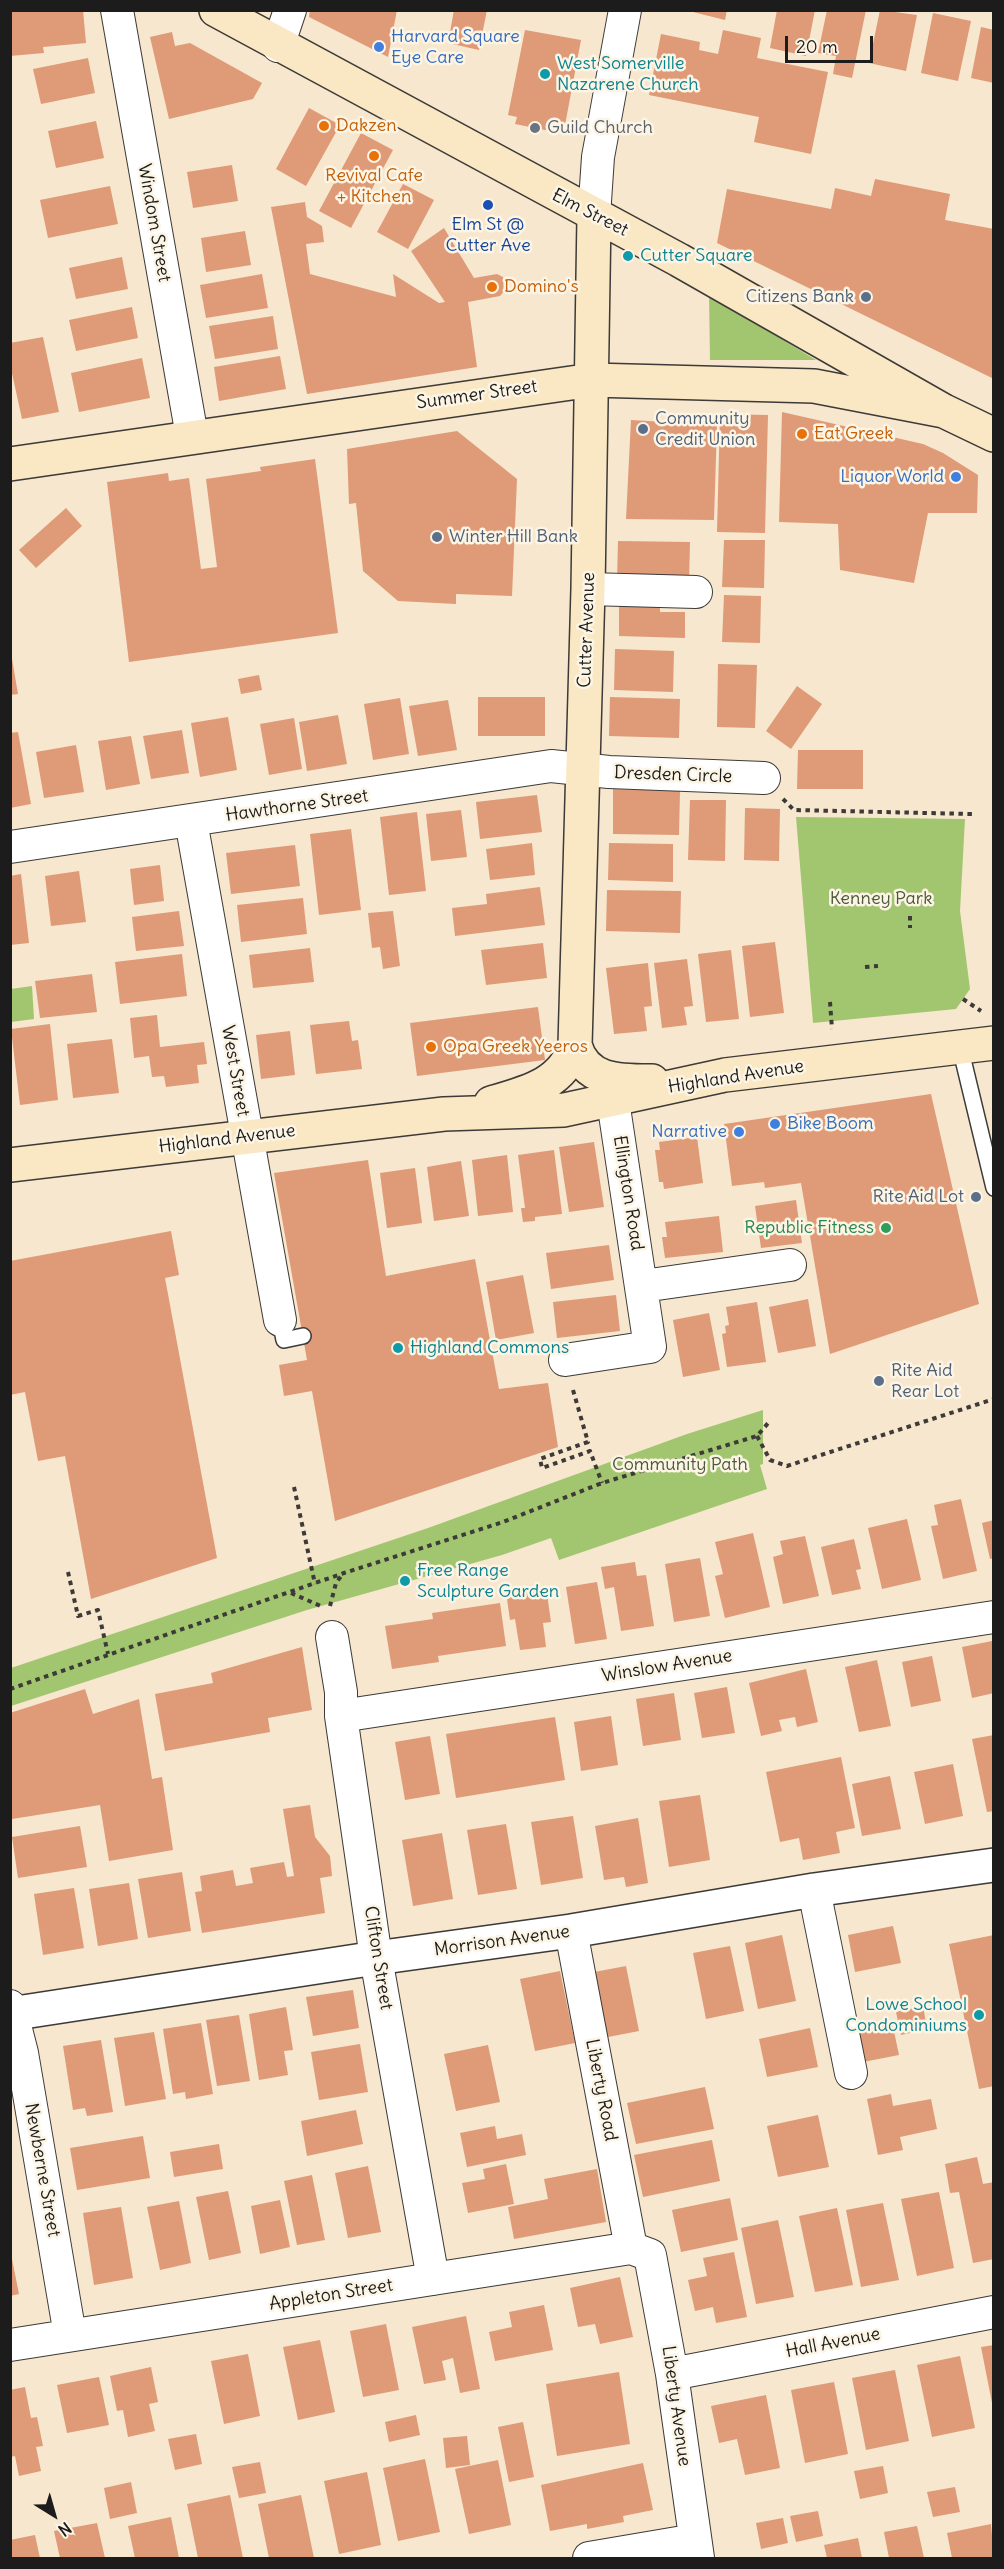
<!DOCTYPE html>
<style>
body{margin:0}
#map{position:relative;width:1004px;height:2569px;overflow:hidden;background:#f6e7ce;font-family:Delius,sans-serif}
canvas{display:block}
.frame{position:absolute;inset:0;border:12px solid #1c1c1c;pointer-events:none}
.north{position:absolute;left:24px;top:2485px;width:60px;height:60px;-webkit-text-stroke:4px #fcf5e5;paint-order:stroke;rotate:143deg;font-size:16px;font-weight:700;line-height:24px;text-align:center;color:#1c1c1c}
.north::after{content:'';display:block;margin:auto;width:21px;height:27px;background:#1c1c1c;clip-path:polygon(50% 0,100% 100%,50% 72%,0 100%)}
.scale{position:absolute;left:785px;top:36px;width:88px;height:27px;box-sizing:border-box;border:3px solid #1c1c1c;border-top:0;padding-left:8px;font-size:18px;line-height:21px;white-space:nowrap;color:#1c1c1c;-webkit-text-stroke:4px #fcf5e5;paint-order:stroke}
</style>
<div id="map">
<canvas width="1004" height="2569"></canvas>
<div class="frame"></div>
<div class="north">N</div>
<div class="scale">20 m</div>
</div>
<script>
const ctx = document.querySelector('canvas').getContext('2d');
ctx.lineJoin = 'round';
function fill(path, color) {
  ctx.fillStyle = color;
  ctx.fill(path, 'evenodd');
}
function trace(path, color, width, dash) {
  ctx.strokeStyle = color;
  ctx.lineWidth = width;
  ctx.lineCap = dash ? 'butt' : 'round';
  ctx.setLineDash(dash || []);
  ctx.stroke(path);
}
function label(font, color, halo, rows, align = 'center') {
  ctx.font = font + ' Delius,sans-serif';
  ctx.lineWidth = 5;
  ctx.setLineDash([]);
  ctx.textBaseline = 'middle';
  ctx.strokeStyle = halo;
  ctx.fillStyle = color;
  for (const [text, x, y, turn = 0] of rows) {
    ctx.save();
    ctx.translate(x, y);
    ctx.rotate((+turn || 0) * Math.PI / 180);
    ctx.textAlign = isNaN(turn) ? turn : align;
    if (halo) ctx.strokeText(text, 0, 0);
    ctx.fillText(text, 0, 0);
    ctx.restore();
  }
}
const green = new Path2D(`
 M709,295L816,360H710Z
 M796,817L965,819L960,911L970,989L956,1009L813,1023Z
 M32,986L34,1019L11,1022V989Z
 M763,1410V1464L760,1465L767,1489L559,1560L551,1538L502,1555L307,1610L11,1706V1668L428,1528L687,1434Z`);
const building = new Path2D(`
 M10,10H83L86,43L43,47L44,53L10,56Z
 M310,10H397L388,57L309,17Z
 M454,10H487L479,50L448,43Z
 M685,10H727L725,20Z
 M777,10H815L806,56L770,48Z
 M827,10H866L852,78L833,74L836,56L818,53Z
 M880,10L917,15L906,71L869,63Z
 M933,13L971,21L958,81L921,73Z
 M981,27L994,30V83L971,78Z
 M525,30L581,40L565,125L556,123L555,132L515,124L517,117L508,115Z
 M723,30L761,38L757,58L828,72L811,154L754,142L759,117L649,95L661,34L700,42L699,50L718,54Z
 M172,32L175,46L190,43L262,83L253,99L169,119L150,37Z
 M88,58L95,93L41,104L33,69Z
 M309,108L340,125L306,186L276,169Z
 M96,121L104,158L56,168L48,131Z
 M361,133L393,150L351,228L319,211Z
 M232,165L238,201L193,208L187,172Z
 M875,179L950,194L945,220L994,229V379L717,243L727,189L831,209L835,188L871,196Z
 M403,184L434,200L408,249L377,232Z
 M110,186L118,224L48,238L40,200Z
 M305,202L307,217L322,226L324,242L306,244L310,274L396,297L393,274L439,303L445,302L411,251L444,228L474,278L497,274L503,277L506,289L500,296L468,302L477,367L307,394L271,207Z
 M245,231L251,265L206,272L201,238Z
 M122,257L128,289L76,299L69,268Z
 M262,274L268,308L206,318L200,285Z
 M132,307L138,338L76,351L69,320Z
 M273,316L278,349L215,359L209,326Z
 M43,337L59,412L22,419L10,364V343Z
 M280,356L286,389L219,401L214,367Z
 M142,358L150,398L79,412L71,373Z
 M782,412L923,444L943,453L978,475L977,513H928L914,583L840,570L838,524L779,522Z
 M720,414L768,415L765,533L717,532Z
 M631,420L717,425L714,520L626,519Z
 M457,431L517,479L512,596L456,594V604L398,601L363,571L356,503L349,504L347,449Z
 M315,459L338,633L129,662L107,482L168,473L169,481L189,478L201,569L217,567L206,479L261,471L260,467Z
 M66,508L82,526L36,568L19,550Z
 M724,540H765L764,588L722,587Z
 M618,541L690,542L689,583L617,581Z
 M724,595L761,596L760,643L722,642Z
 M619,596L660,597V612H685V638L619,636Z
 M10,647L18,694L10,695Z
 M615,649L674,651L673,692L614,690Z
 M718,664L757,665L755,728L717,727Z
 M259,675L262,690L241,694L238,679Z
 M797,686L822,704L791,749L766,731Z
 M478,697H545V736H478Z
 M610,697L680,699L679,738L609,736Z
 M400,698L409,754L373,760L364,704Z
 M448,700L457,750L418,756L409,706Z
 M338,715L347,764L307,771L299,722Z
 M228,717L237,770L200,777L191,723Z
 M294,718L302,769L269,775L260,724Z
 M182,730L189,773L151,779L143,736Z
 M18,732L31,804L10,808V733Z
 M131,736L140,784L106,790L98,741Z
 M76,745L84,792L44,798L36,752Z
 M798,750H863V789H797Z
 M613,789L680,791L679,835L613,834Z
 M537,795L542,832L480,839L476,802Z
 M690,800H726L725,861L688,860Z
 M745,808L780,809L779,861L744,860Z
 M461,810L467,857L431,861L426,814Z
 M417,812L426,891L389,895L380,817Z
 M351,829L361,910L319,915L310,834Z
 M532,843L535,875L490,880L486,849Z
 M609,843L673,844V882L608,880Z
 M295,845L300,886L231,894L226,853Z
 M160,865L164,901L134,905L130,869Z
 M79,871L86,922L51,926L45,876Z
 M21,874L29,943L10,945V876Z
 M540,887L545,925L455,936L452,908L487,904L486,894Z
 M607,890L681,891L680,933L606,931Z
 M303,898L307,934L241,942L237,905Z
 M179,911L184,946L136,951L132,917Z
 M393,911L400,966L383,969L380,947L372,948L368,913Z
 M775,942L784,1013L750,1017L742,946Z
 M543,943L547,978L486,985L481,950Z
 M310,948L314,982L253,988L249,955Z
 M731,950L739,1019L706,1022L698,954Z
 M182,954L187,996L120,1004L115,962Z
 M687,959L693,1006L684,1007L687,1025L662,1028L654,963Z
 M648,963L652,1006L644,1007L647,1031L614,1034L606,968Z
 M92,974L97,1012L40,1018L35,981Z
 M538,1007L545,1060L417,1076L410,1023Z
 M157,1015L160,1047L204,1042L207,1064L197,1065L199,1083L166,1087L164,1076L152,1077L149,1056L134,1058L130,1018Z
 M349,1021L352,1041L358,1040L362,1069L316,1074L310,1025Z
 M50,1024L58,1100L20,1105L11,1029Z
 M290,1031L295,1075L261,1079L256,1035Z
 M112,1039L119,1093L73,1098L67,1044Z
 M931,1094L979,1304L830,1354L801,1183L765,1188L764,1182L732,1186L724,1124Z
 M697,1137L703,1183L664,1189L663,1182H659L655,1150H660L659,1142Z
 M594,1142L604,1207L569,1212L559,1147Z
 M554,1150L562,1214L535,1217V1221L523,1222L521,1208H525L518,1155Z
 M507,1155L513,1212L478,1216L472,1160Z
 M368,1160L386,1276L475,1259L499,1389L548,1383L558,1447L335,1521L312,1391L284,1396L279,1365L307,1360L274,1173Z
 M461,1161L469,1216L434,1221L427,1167Z
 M415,1168L422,1223L387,1228L380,1173Z
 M796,1200L802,1243L761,1248L755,1206Z
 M719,1216L723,1252L665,1258L662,1237H667L665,1222Z
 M171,1231L179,1275L165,1278L217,1558L91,1599L65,1456L38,1461L25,1392L10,1395V1261Z
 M609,1245L614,1280L551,1289L546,1253Z
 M523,1275L534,1333L496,1340L486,1282Z
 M616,1295L620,1331L557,1338L553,1302Z
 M808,1299L816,1346L778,1353L769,1307Z
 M757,1302L766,1362L727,1367L722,1334L726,1333L725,1326L729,1325L726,1307Z
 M709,1313L720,1370L683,1377L673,1320Z
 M961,1499L977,1571L943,1579L931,1526L938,1525L934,1505Z
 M907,1519L921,1580L882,1589L868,1528Z
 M994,1520V1558L990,1559L982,1523Z
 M753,1533L770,1607L725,1618L715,1576L723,1574L715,1542Z
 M805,1536L819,1596L783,1604L773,1557L783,1554L780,1541Z
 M854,1539L861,1569L856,1570L861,1589L832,1595L821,1547Z
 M700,1558L710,1616L674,1622L665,1564Z
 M635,1562L637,1576L646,1575L654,1626L621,1631L614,1587L605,1589L601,1567Z
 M597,1582L607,1639L575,1644L566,1587Z
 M546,1587L551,1622L543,1623L546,1647L520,1650L515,1619L510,1620L506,1592Z
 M500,1603L506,1646L438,1656L439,1662L392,1669L385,1626L433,1619L432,1613Z
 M992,1641L994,1693L972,1698L962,1647Z
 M302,1647L312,1710L268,1718L270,1732L165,1751L155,1694L213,1683L211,1673Z
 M932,1656L941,1701L911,1707L902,1662Z
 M877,1660L891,1726L859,1732L845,1667Z
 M806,1669L818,1722L797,1727L795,1717L779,1720L782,1731L761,1736L749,1683Z
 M727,1687L735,1733L702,1738L694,1693Z
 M85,1689L93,1714L139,1699L152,1779L162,1777L173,1850L109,1861L100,1805L12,1819L10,1713Z
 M674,1693L681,1740L643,1746L636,1699Z
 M611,1716L618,1765L581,1771L574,1722Z
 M555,1717L565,1780L456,1798L446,1734Z
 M994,1735V1811L987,1812L972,1739Z
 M430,1736L440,1794L405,1800L395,1742Z
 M841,1757L855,1828L836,1832L840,1853L803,1860L799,1838L780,1842L766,1772Z
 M953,1764L963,1816L925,1824L914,1772Z
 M890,1776L901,1829L862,1836L852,1784Z
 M700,1795L710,1860L669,1867L659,1801Z
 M310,1805L315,1837L330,1856L332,1876L320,1878L325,1913L202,1933L195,1892L202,1891L200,1876L233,1870L236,1886L253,1883L250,1868L284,1862L287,1877L294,1876L283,1809Z
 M573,1816L583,1878L541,1885L531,1822Z
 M638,1818L648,1883L626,1887L624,1877L604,1880L595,1826Z
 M506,1824L517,1889L478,1895L467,1830Z
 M80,1826L87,1867L18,1878L12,1837Z
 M442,1833L453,1899L413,1906L402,1840Z
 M182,1872L191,1931L148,1938L138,1879Z
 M129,1883L138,1939L98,1946L89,1889Z
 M74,1888L84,1948L43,1955L34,1894Z
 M893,1926L901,1963L855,1972L848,1935Z
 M782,1935L796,2001L758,2009L745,1943Z
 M994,1935V2086L979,2089L949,1944Z
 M730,1946L744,2011L706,2019L693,1953Z
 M626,1966L639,2031L603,2038L589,1973Z
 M560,1971L575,2043L535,2051L520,1979Z
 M353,1990L359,2028L313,2036L306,1997Z
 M923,2006L927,2029L901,2035L896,2012Z
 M286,2007L293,2050L284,2051L288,2075L259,2080L249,2014Z
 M239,2015L250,2081L217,2086L206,2020Z
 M892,2022L899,2055L863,2062L856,2029Z
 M201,2023L213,2094L186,2099L185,2092L173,2094L163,2029Z
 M810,2028L818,2067L767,2077L759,2039Z
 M154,2032L166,2099L125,2106L114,2038Z
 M101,2040L113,2112L87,2116L85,2108L73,2110L63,2046Z
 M360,2044L368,2092L319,2100L311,2052Z
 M488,2045L500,2102L456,2111L444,2054Z
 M705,2087L714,2129L636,2144L627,2103Z
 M891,2094L893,2106L931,2099L937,2129L900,2137L903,2150L878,2155L867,2099Z
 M356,2110L363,2144L307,2156L301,2121Z
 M818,2115L829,2167L778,2177L767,2126Z
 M495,2126L497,2139L522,2134L526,2155L467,2167L460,2133Z
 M143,2136L150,2178L77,2190L70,2148Z
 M712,2140L720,2181L643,2197L634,2155Z
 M219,2144L223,2169L174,2177L170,2152Z
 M977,2157L983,2184L994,2182V2259L973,2263L959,2192L950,2193L945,2164Z
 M506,2164L514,2204L468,2213L462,2183L485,2179L483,2169Z
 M368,2166L381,2232L348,2238L335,2173Z
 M597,2169L606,2222L514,2239L508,2207L548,2199L544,2179Z
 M312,2175L325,2240L297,2245L284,2181Z
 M228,2191L241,2253L209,2260L196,2197Z
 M939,2192L954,2268L917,2276L901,2199Z
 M730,2198L738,2240L681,2252L672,2210Z
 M280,2200L290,2247L260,2254L251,2206Z
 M179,2201L191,2263L160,2270L147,2207Z
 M883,2203L899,2280L861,2287L846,2210Z
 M121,2207L133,2278L94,2285L83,2213Z
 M837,2208L853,2285L815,2292L799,2216Z
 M778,2220L794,2297L756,2304L741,2228Z
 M10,2249L19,2294L10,2296Z
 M734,2252L747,2317L716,2323L713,2307L695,2311L688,2280L707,2276L703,2258Z
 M620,2277L633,2337L600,2344L595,2324L578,2327L570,2288Z
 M544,2305L553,2350L495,2361L489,2332L512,2327L509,2312Z
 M466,2316L480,2389L460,2393L453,2358L442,2361L446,2380L424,2384L412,2327Z
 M386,2324L399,2390L363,2397L350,2331Z
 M320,2340L335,2412L298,2420L283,2347Z
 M994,2345V2403H992L981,2347Z
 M248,2354L260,2416L224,2424L211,2361Z
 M960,2356L975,2428L932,2437L917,2365Z
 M151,2367L158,2402L149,2404L155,2431L128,2437L123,2410L117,2411L110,2376Z
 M895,2370L909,2441L866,2450L852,2378Z
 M619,2372L630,2444L557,2456L546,2384Z
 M99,2377L109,2425L67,2433L57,2385Z
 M834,2382L848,2454L805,2463L791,2390Z
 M25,2387L31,2418L37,2417L43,2446L36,2447L41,2471L19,2476L15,2456L10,2457V2390Z
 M766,2395L780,2468L745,2475L737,2439L719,2443L711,2406Z
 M416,2415L420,2435L389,2442L385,2422Z
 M523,2422L534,2477L509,2482L498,2427Z
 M196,2434L202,2464L175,2470L168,2439Z
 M467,2436L470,2465L446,2468L443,2438Z
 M425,2459L440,2532L398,2541L383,2468Z
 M498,2460L511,2525L469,2534L455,2469Z
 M260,2462L266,2493L239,2498L232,2467Z
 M643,2463L653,2510L623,2516L624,2522L587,2529V2524L550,2531L541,2485Z
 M883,2466L888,2493L860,2499L854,2471Z
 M367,2472L381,2545L339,2554L324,2481Z
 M131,2482L137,2513L110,2519L104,2488Z
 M955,2487L960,2512L933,2517L927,2492Z
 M230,2495L243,2558H198L187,2504Z
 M301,2495L314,2558H269L258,2504Z
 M818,2511L823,2536L796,2542L790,2516Z
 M171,2517L179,2558H135L128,2526Z
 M783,2518L788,2543L761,2549L756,2523Z
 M97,2523L105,2558H60L54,2531Z
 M991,2524L994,2558H952L947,2533Z
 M917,2526L924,2558H889L884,2532Z
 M35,2535L40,2558H10V2540Z
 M858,2538L862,2558H827L824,2545Z`);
const path = new Path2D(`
 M783,799L794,810L972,814
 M910,916V928
 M865,967L878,966
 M963,999L981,1011
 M830,1002L832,1029
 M573,1390L588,1442L540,1459L542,1468L590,1451L602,1483
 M757,1436L770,1460L787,1466L994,1399
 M294,1487L315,1584
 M68,1572L78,1616L98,1610L108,1654
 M291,1593L323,1607
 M330,1606L336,1583L342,1575
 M10,1689L344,1573L503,1522L602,1483L757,1436L769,1422`);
const service = new Path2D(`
 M960,1047L994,1188
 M280,1320L284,1340L303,1336`);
const minor = new Path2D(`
 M117,10L192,436
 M278,46L290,10
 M594,216L598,157L625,10
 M588,589L696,592
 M191,821L280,1320
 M10,847L551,766L609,772L764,778
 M643,1286L790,1265
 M565,1360L650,1347L613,1101
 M332,1637L341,1692V1716L376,1958L433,2279
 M341,1716L994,1617
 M814,1890L851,2073
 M571,1931L631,2248
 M10,2006L22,2053L70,2335
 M10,2345L631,2248L650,2255L672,2374L698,2558
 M672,2374L994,2312
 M589,2558L695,2540`);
const tertiary = new Path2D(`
 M10,2014L376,1958L571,1931L814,1890L994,1865`);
const secondary = new Path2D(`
 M216,10L679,260L944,411L994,435
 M10,464L592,380L814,386L944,411
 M575,1045C585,1082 620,1081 652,1081
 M491,1103C526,1093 564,1084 575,1045L588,589L594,216
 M10,1165L444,1114L564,1110L725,1075L994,1043`);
const markers = [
 [379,47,6,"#3f7fe0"],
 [545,74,6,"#0f9aa8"],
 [324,126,6,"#e8710a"],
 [535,128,6,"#6b7280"],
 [374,156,6,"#e8710a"],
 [488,205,6,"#1a4fb4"],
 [628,256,6,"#0f9aa8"],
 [492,287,6,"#e8710a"],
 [866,297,6,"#5c6f8a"],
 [643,429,6,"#5c6f8a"],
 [802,434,6,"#e8710a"],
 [956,477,6,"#3f7fe0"],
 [437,537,6,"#5c6f8a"],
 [431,1047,6,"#e8710a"],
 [775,1124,6,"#3f7fe0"],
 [739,1132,6,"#3f7fe0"],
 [976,1197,6,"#5c6f8a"],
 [886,1228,6,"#2e9e5b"],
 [398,1348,6,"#0f9aa8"],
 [879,1381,6,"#5c6f8a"],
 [405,1581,6,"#0f9aa8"],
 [979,2015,6,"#0f9aa8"]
];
const shopNames = [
 ["Harvard Square",391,37],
 ["Eye Care",391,58],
 ["Liquor World",944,477,"right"],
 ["Bike Boom",787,1124],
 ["Narrative",727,1132,"right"]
];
const cultureNames = [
 ["West Somerville",557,64],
 ["Nazarene Church",557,85],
 ["Cutter Square",640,256],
 ["Highland Commons",410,1348],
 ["Free Range",417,1571],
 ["Sculpture Garden",417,1592],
 ["Lowe School",967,2005,"right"],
 ["Condominiums",967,2026,"right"]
];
const foodNames = [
 ["Dakzen",336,126],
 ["Revival Cafe",374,176,"center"],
 ["+ Kitchen",374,197,"center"],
 ["Domino's",504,287],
 ["Eat Greek",814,434],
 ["Opa Greek Yeeros",443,1047]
];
const worshipNames = [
 ["Guild Church",547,128]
];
const streetNames = [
 ["Elm Street",590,213,27],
 ["Windom Street",154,223,80],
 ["Summer Street",477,395,-8],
 ["Cutter Avenue",587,630,-88],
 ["Dresden Circle",673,775,2],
 ["Hawthorne Street",297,806,-8],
 ["West Street",235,1071,80],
 ["Highland Avenue",736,1077,-9],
 ["Highland Avenue",227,1139,-7],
 ["Ellington Road",628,1193,81],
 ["Winslow Avenue",667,1666,-9],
 ["Morrison Avenue",502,1941,-8],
 ["Clifton Street",378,1958,81],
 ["Liberty Road",601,2090,79],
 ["Newberne Street",42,2170,80],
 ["Appleton Street",331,2295,-9],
 ["Hall Avenue",833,2343,-11],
 ["Liberty Avenue",676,2406,82]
];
const transitNames = [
 ["Elm St @",488,225],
 ["Cutter Ave",488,246]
];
const serviceNames = [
 ["Citizens Bank",854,297,"right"],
 ["Community",655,419],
 ["Credit Union",655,440],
 ["Winter Hill Bank",449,537],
 ["Rite Aid Lot",964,1197,"right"],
 ["Rite Aid",891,1371],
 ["Rear Lot",891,1392]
];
const parkNames = [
 ["Kenney Park",881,899],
 ["Community Path",680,1465]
];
const leisureNames = [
 ["Republic Fitness",874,1228]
];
fill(green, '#a2c670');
fill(building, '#df9a77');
trace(service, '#3d3a37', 18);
trace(minor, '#3d3a37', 34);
trace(tertiary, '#3d3a37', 36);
trace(secondary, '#3d3a37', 36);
trace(path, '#3d3a37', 4, [4.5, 4.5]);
trace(service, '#fff', 15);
trace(minor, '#fff', 32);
trace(tertiary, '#fff', 33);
trace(secondary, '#fae7c3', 33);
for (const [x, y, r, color] of markers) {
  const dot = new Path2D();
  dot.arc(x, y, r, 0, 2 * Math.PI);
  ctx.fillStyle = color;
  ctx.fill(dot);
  trace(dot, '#fcf5e5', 2);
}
label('18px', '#366cbe', '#fcf5e5', shopNames, 'left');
label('18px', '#0d838f', '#fcf5e5', cultureNames, 'left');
label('18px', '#c56008', '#fcf5e5', foodNames, 'left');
label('18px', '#5b616d', '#fcf5e5', worshipNames, 'left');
label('18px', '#1c1c1c', '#fcf5e5', streetNames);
label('18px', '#164399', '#fcf5e5', transitNames);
label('18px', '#4e5e75', '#fcf5e5', serviceNames, 'left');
label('18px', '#4b5839', '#fcf5e5', parkNames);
label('18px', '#27864d', '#fcf5e5', leisureNames, 'right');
</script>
